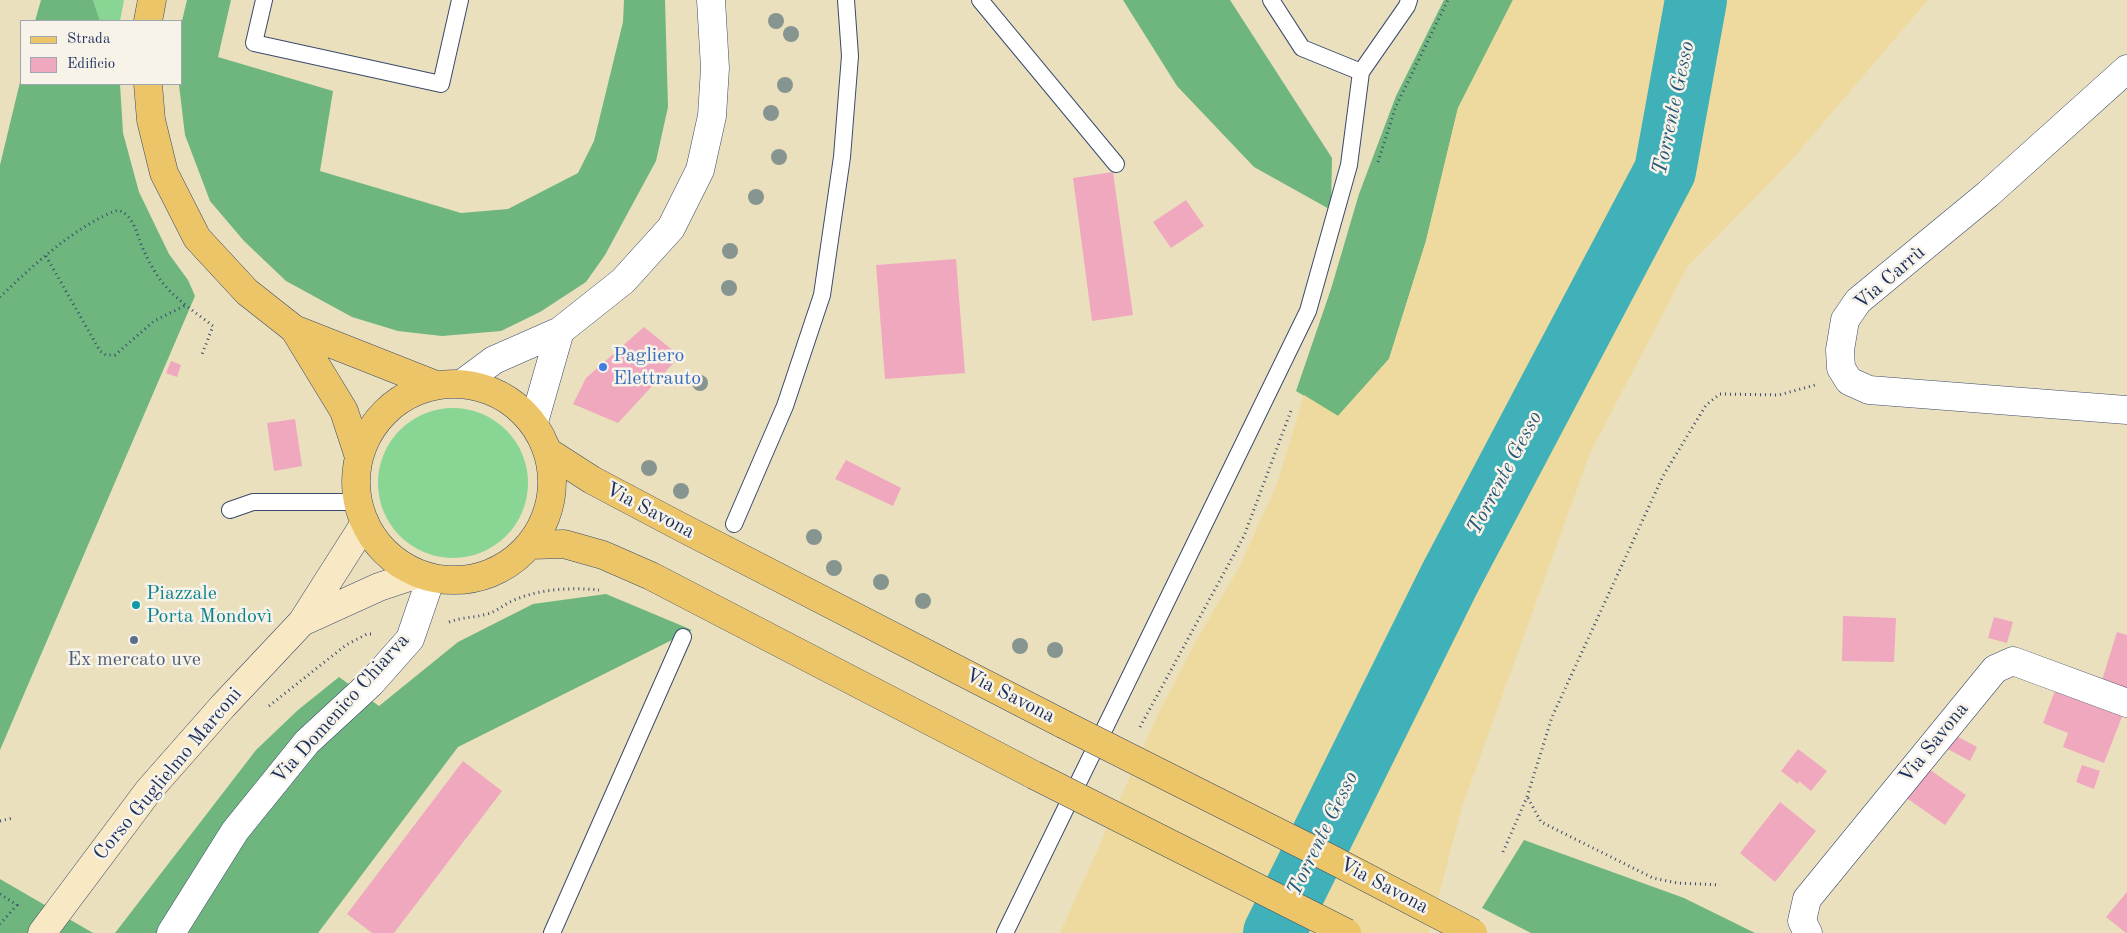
<!DOCTYPE html>
<meta charset="utf-8">
<style>
body{margin:0}
#map{position:relative;width:2127px;height:933px;overflow:hidden;background:#eae0be;font-family:"Old Standard TT",serif}
canvas{display:block}
.legend{position:absolute;left:20px;top:20px;width:162px;height:65px;box-sizing:border-box;background:#f7f3e8;border:1px solid #9fa5b1;margin:0;padding:6px 9px;list-style:none;font-size:15px;color:#1b2f5e}
.legend li{display:flex;align-items:center;gap:10px;height:25px}
.legend b{width:25px;border:1px solid #9fa5b1}
</style>
<div id="map">
<canvas width="2127" height="933"></canvas>
<ul class="legend">
<li><b style="height:6px;background:#edc569"></b>Strada</li>
<li><b style="height:14px;background:#f0a8be"></b>Edificio</li>
</ul>
</div>
<script>
const ctx = document.querySelector('canvas').getContext('2d');
ctx.lineJoin = 'round';
function fill(path, color) {
  ctx.fillStyle = color;
  ctx.fill(path, 'evenodd');
}
function trace(path, color, width, dash) {
  ctx.strokeStyle = color;
  ctx.lineWidth = width;
  ctx.lineCap = dash ? 'butt' : 'round';
  ctx.setLineDash(dash || []);
  ctx.stroke(path);
}
function label(font, color, halo, rows, align = 'center') {
  ctx.font = font + ' "Old Standard TT",serif';
  ctx.lineWidth = 5;
  ctx.setLineDash([]);
  ctx.textBaseline = 'middle';
  ctx.strokeStyle = halo;
  ctx.fillStyle = color;
  for (const [text, x, y, turn = 0] of rows) {
    ctx.save();
    ctx.translate(x, y);
    ctx.rotate((+turn || 0) * Math.PI / 180);
    ctx.textAlign = isNaN(turn) ? turn : align;
    if (halo) ctx.strokeText(text, 0, 0);
    ctx.fillText(text, 0, 0);
    ctx.restore();
  }
}
const green = new Path2D(`
 M93,0H124L120,21H100Z
 M378 483a75 75 0 1 1 150 0a75 75 0 1 1-150 0Z`);
const forest = new Path2D(`
 M41,0H93L100,21H35Z
 M187,0H231L218,57L333,91L320,171L461,213L508,209L578,173L594,141L623,22L624,0H665L668,107L656,161L605,255L586,282L540,312L501,331L442,336L398,331L352,317L286,281L244,241L210,201L185,135L179,85L181,84V25Z
 M1123,0H1230L1332,158L1331,210L1254,167L1177,86Z
 M1444,0H1513L1458,108L1426,241L1389,359L1338,416L1296,391L1331,289L1359,194L1396,96Z
 M21,78V84H120L123,133L139,192L169,254L188,280L195,296L0,750V165Z
 M606,594L692,630L458,747L318,933H115L256,750L298,710L339,677L379,706L458,642L533,604Z
 M1524,840L1684,898L1755,933H1531L1482,908Z
 M0,879L93,933H0Z`);
const sand = new Path2D(`
 M1513,0H1928L1788,164L1688,266L1590,453L1462,807L1429,933H1060L1158,714L1198,637L1240,566L1278,481L1304,395L1338,416L1389,359L1426,241L1458,108Z`);
const river = new Path2D(`
 M1274,933L1450,578L1665,171L1696,0`);
const building = new Path2D(`
 M1113,172L1133,315L1092,321L1073,178Z
 M1186,200L1204,226L1171,248L1153,222Z
 M956,259L965,373L885,379L876,265Z
 M644,327L680,356L618,423L573,404L586,378Z
 M171,361L181,365L177,377L166,373Z
 M295,419L302,466L274,471L267,423Z
 M846,460L901,488L893,506L835,479Z
 M1843,616L1896,618L1894,662L1842,661Z
 M1994,617L2013,622L2007,643L1988,638Z
 M2117,632L2127,635V688L2102,680Z
 M2056,688L2123,714L2104,763L2063,747L2068,733L2043,723Z
 M1949,732L1977,747L1970,761L1942,746Z
 M1798,749L1827,771L1811,791L1799,781L1798,784L1781,771Z
 M463,761L502,791L394,933H372L347,914Z
 M2082,765L2100,771L2094,789L2076,782Z
 M1926,767L1966,795L1945,825L1905,797Z
 M1780,802L1816,831L1775,882L1740,853Z
 M2127,892V933H2126L2106,917Z`);
const path = new Path2D(`
 M1378,162L1396,106L1448,0
 M46,256L100,351L106,355H115L154,321L186,305
 M0,297C31,267 78,224 118,210C136,217 136,235 144,251C148,260 153,269 159,278C172,297 195,312 213,326L201,357
 M449,622C462,617 474,618 487,614C495,612 501,607 508,603C535,589 570,587 599,590
 M269,706L346,645L367,634H371
 M1140,727L1244,536L1292,408
 M1528,798L1541,822L1653,878L1677,883L1720,885
 M0,821L13,818
 M1503,852L1527,797L1552,717L1663,476L1706,405L1720,394L1779,395L1815,385
 M0,894L17,905L0,924`);
const lane = new Path2D(`
 M264,0L254,43L441,84L460,0
 M980,0L1116,164
 M1271,0L1302,48L1361,72L1407,6L1409,0
 M230,510L253,502H357
 M734,524L785,406L822,295L842,157L850,56L846,0
 M552,933L683,637
 M1005,933L1308,311L1349,165L1361,72`);
const street = new Path2D(`
 M2127,69L1988,194L1858,301L1845,320L1840,350L1841,368L1849,381L1869,390L2127,410
 M463,383L494,360L560,331L623,281L671,228L700,170L712,116L715,68L711,0
 M534,422L560,331
 M171,933L235,831L307,742L371,683L410,639L431,578
 M1808,933L1802,921L1807,899L1995,669L2013,661L2127,703`);
const secondary = new Path2D(`
 M302,622L379,587L418,574
 M42,933L149,790L223,706L302,622L365,523`);
const primary = new Path2D(`
 M148,21L152,0
 M148,84L151,120L164,173L197,238L247,292L294,329L436,385
 M294,329L344,411L359,457
 M356 482a98 98 0 1 1 196 0a98 98 0 1 1-196 0Z
 M550,453L592,480L679,526L1063,724
 M531,545L564,544L603,555L651,576L1034,775`);
const primaryBridge = new Path2D(`
 M1063,724L1333,860L1473,933
 M1034,775L1347,933`);
const trees = [
 [776,21],
 [791,34],
 [785,85],
 [771,113],
 [779,157],
 [756,197],
 [730,251],
 [729,288],
 [700,383],
 [649,468],
 [681,491],
 [814,537],
 [834,568],
 [881,582],
 [923,601],
 [1020,646],
 [1055,650]
];
const markers = [
 [603,367,5,"#3f7fe0"],
 [136,605,5,"#0f9aa8"],
 [134,640,5,"#5c6f8a"]
];
const streetNames = [
 ["Via Carrù",1890,278,-41],
 ["Via Savona",650,511,28],
 ["Via Savona",1010,696,27],
 ["Via Domenico Chiarva",341,709,-48],
 ["Via Savona",1934,743,-51],
 ["Corso Guglielmo Marconi",168,774,-50],
 ["Via Savona",1384,886,28]
];
const shopNames = [
 ["Pagliero",613,356],
 ["Elettrauto",613,379]
];
const cultureNames = [
 ["Piazzale",146,594],
 ["Porta Mondovì",146,617]
];
const serviceNames = [
 ["Ex mercato uve",134,660]
];
const waterNames = [
 ["Torrente Gesso",1674,108,-78],
 ["Torrente Gesso",1505,473,-62],
 ["Torrente Gesso",1323,834,-64]
];
fill(green, '#89d593');
fill(forest, '#6eb67d');
fill(sand, '#eeda9e');
trace(river, '#40b1b8', 62);
fill(building, '#f0a8be');
trace(lane, '#3a4a6c', 18);
trace(street, '#3a4a6c', 29);
trace(secondary, '#3a4a6c', 29);
trace(primary, '#3a4a6c', 29);
trace(path, '#3a4a6c', 3, [1, 4]);
trace(lane, '#fff', 16);
trace(street, '#fff', 28);
trace(secondary, '#f8e8c3', 28);
trace(primary, '#edc569', 28);
trace(primaryBridge, '#3a4a6c', 29, []);
trace(primaryBridge, '#edc569', 28);
ctx.fillStyle = '#879590';
for (const [x, y] of trees) {
  ctx.beginPath();
  ctx.arc(x, y, 8, 0, 2 * Math.PI);
  ctx.fill();
}
for (const [x, y, r, color] of markers) {
  const dot = new Path2D();
  dot.arc(x, y, r, 0, 2 * Math.PI);
  ctx.fillStyle = color;
  ctx.fill(dot);
  trace(dot, '#f7f3e8', 2);
}
label('20px', '#1b2f5e', '#f7f3e8', streetNames);
label('20px', '#366cbe', '#f7f3e8', shopNames, 'left');
label('20px', '#0d838f', '#f7f3e8', cultureNames, 'left');
label('20px', '#4e5e75', '#f7f3e8', serviceNames);
label('italic 21px', '#265679', '#f7f3e8', waterNames);
</script>
